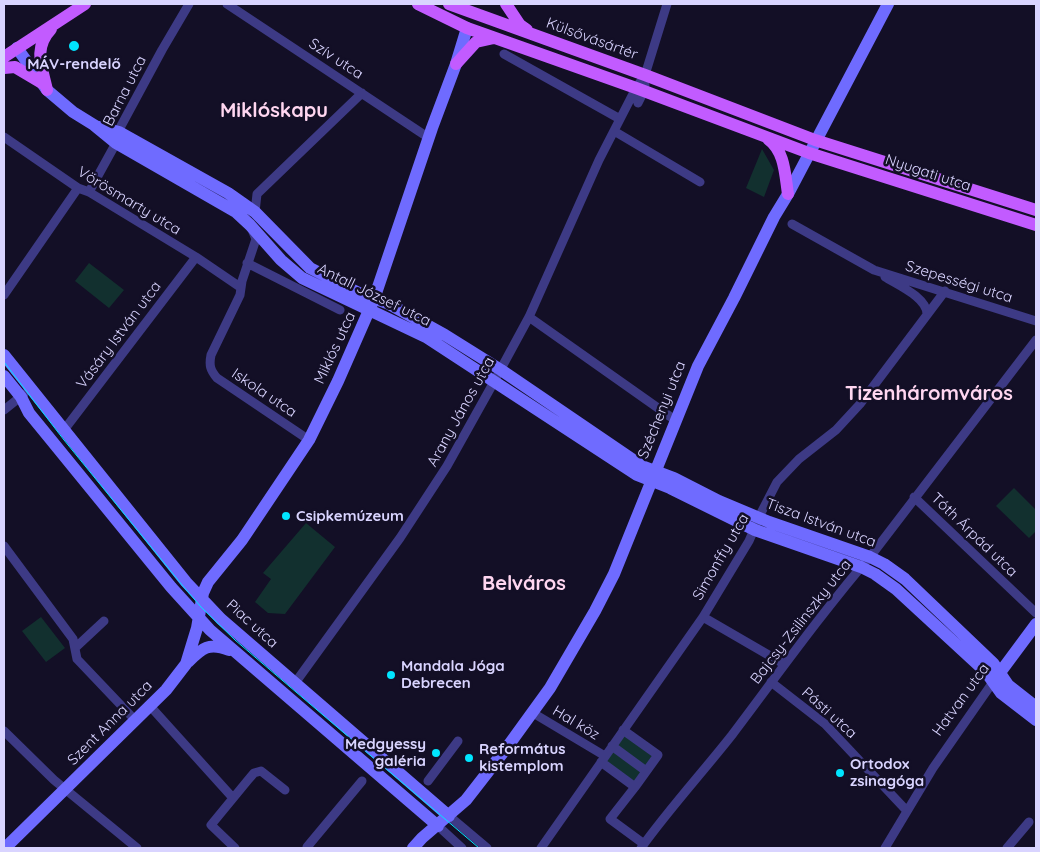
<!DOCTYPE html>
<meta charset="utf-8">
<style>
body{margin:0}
#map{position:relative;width:1040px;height:852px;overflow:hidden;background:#130f26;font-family:Quicksand,sans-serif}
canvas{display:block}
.frame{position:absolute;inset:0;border:5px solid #d9d4ff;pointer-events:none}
</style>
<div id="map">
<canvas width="1040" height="852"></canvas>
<div class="frame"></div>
</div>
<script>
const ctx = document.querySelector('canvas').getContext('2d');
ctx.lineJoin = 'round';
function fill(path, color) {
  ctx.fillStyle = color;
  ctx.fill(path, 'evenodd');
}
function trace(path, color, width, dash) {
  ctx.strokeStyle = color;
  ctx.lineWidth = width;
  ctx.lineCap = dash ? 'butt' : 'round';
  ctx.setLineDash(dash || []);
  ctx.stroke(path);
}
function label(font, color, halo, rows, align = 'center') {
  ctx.font = font + ' Quicksand,sans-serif';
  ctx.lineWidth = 5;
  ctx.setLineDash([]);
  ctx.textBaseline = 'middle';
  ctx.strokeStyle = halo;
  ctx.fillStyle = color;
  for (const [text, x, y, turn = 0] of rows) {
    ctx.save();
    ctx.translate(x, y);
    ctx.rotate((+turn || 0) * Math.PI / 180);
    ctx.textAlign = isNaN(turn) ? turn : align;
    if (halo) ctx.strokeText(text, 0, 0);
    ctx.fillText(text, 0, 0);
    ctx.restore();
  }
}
const green = new Path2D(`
 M762,149L774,170L764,197L746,188Z
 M89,263L124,290L109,308L75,281Z
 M1014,488L1036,510V531L1029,538L996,506Z
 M306,523L335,547L285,614L268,613L255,602L271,579L263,573Z
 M41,617L65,648L46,662L22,631Z
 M623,730L658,755L635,787L601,762Z`);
const street = new Path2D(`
 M227,4L429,138
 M504,54L620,119
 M638,103L644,91L645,85
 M614,131L700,182
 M4,137L78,188L89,192L196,257L240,287
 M89,192L116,143L121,126L162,50L189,4
 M255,212L257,194L362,93
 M792,224L874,270L1036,321
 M253,232L256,239L242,281L240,295L211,355C209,365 210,370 217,378L309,440
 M247,263L340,310
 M885,277C898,285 928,298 927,315
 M4,295L78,188
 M529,317L675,420
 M4,410L24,394
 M64,430L196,257
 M914,497L1036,613
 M4,546L73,639L77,659L135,720
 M703,617L784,664
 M75,648L104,621
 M771,682L825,724L907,811
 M295,683L400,538L447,466L490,389L529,317L599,160L636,88L645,75L667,4
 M150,706L233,798
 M533,713L605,756
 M4,731L54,780L137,848
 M612,746L646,771
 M601,762L635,787L658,755L623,730
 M428,781L458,741
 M635,787L610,819L644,844
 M449,816L487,848
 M438,826L462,848
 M235,848L211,825L248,780L254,773L261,771L285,790
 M309,848L307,847L362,781
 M541,848L703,617L749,541L762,511L777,482L799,459L836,430L860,404L945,291
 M641,848C669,809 702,773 732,735C778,674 823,611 873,553L1036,340
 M885,848L933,768L993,682
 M1007,848L1029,822`);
const secondary = new Path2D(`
 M17,48L47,90L73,112L94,125L116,143L236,212L250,225L281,260L302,278L426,337L637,475L670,488L755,530L861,567L875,574L896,589L986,672L1001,693L1036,720
 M100,127L119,132L228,193L255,212L310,268L357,292L389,304L445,335L501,370L642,466L674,478L719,501L769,522L870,557L884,564L905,579L993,663L1008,685L1036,707
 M4,355L186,582L221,619L449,816
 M4,376L21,397L29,413L56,446L171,587L210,630L438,826
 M188,662C202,648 209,642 229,650
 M996,678L1036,624
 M5,848L166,690L186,664L197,628L203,593L208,582L242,540L309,440L338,381L374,299L432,128L456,64L467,28
 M413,848L422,838L466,800L508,746L550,688L595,611L614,574L698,366L734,298L774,217L788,194L888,4`);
const primary = new Path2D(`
 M418,4L467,28L636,88L809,153L1036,225
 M449,4L645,75L815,140L1036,210
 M506,4L520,25L527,30
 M4,57L85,4
 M456,64L476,42L494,38
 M4,68L15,67L42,83
 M47,90C42,67 33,48 51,29
 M768,139C785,151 785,175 788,194`);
const tram = new Path2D(`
 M4,362L64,440L182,585L201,607L235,640L479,848`);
const markers = [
 [74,46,6,"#00e5ff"],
 [286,516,5,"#00e5ff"],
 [391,675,5,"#00e5ff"],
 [436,753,5,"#00e5ff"],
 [469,758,5,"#00e5ff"],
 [840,773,5,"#00e5ff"]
];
const streetNames = [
 ["Külsővásártér",592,39,20],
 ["Szív utca",336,59,33],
 ["Barna utca",125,91,-63],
 ["Nyugati utca",928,173,18],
 ["Vörösmarty utca",129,201,31],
 ["Szepességi utca",959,282,17],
 ["Antall József utca",374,295,26],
 ["Vásáry István utca",119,335,-53],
 ["Miklós utca",335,348,-65],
 ["Iskola utca",264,393,34],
 ["Széchenyi utca",662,410,-68],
 ["Arany János utca",461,412,-61],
 ["Tisza István utca",821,523,20],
 ["Tóth Árpád utca",974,535,44],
 ["Simonffy utca",721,557,-60],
 ["Bajcsy-Zsilinszky utca",801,622,-52],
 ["Piac utca",252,624,42],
 ["Hatvan utca",961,700,-54],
 ["Pásti utca",829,713,42],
 ["Szent Anna utca",110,723,-45],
 ["Hal köz",576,723,31]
];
const poiNames = [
 ["MÁV-rendelő",74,64,"center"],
 ["Csipkemúzeum",296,516],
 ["Mandala Jóga",401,666],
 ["Debrecen",401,683],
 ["Medgyessy",426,744,"right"],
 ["galéria",426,761,"right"],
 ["Református",479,749],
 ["kistemplom",479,766],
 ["Ortodox",850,764],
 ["zsinagóga",850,781]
];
const districtNames = [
 ["Miklóskapu",274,111],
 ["Tizenháromváros",929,394],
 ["Belváros",524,584]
];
fill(green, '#12302f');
trace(street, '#3d3a85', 9);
trace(secondary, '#6f6bff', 12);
trace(primary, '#c25bff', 12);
trace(tram, '#00e5ff', 1);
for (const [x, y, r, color] of markers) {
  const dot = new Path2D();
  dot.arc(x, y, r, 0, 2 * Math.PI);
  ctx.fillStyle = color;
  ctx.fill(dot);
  trace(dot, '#130f26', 2);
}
label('15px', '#d9d4ff', '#130f26', streetNames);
label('bold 15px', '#d9d4ff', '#130f26', poiNames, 'left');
label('bold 20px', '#ffd6f0', '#130f26', districtNames);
</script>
